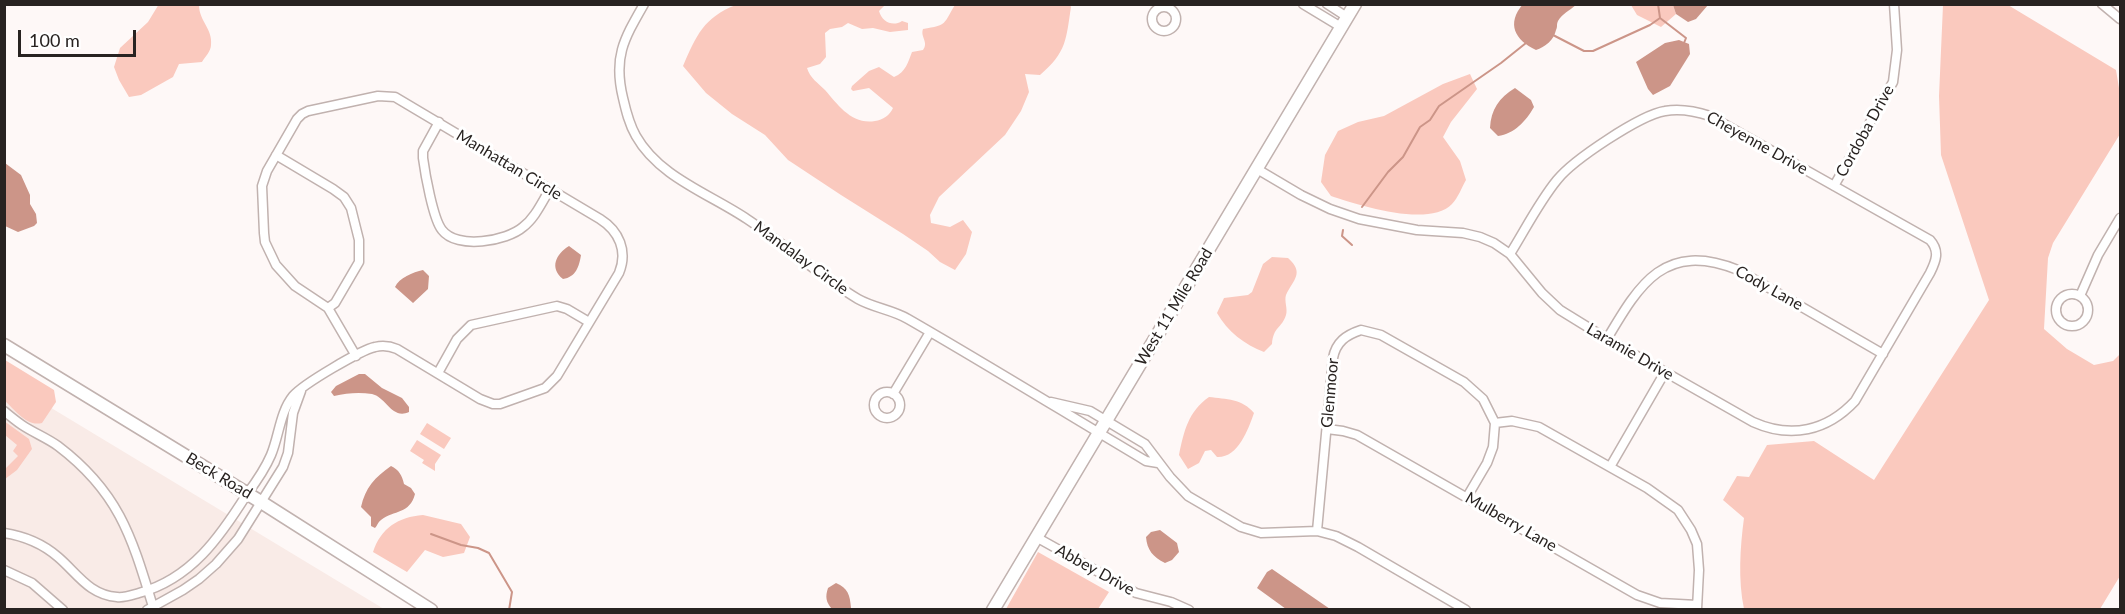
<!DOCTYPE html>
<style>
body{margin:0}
#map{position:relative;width:2125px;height:614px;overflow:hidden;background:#fef8f7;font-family:Lato,sans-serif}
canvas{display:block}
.frame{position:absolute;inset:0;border:6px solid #282321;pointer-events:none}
.scale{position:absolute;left:18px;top:30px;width:118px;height:27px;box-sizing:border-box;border:3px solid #282321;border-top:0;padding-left:8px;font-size:18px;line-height:21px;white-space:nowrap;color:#282321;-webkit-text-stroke:4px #fff;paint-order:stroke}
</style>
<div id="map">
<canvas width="2125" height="614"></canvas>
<div class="frame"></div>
<div class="scale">100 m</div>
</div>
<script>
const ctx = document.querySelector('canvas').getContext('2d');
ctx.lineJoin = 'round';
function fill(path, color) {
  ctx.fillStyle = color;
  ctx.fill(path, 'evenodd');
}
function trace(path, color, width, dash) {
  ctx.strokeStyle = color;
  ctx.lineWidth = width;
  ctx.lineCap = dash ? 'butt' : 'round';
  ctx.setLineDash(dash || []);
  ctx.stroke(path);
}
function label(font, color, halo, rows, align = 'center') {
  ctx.font = font + ' Lato,sans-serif';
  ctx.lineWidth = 6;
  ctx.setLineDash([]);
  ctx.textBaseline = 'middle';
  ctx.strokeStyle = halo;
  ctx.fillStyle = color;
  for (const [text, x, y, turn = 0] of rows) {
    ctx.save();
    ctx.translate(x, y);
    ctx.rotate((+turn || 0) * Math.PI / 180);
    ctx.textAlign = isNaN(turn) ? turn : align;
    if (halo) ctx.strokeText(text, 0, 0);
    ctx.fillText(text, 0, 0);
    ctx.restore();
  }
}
const built = new Path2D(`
 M5,380L384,609H5Z`);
const green = new Path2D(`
 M159,4L199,5C199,21 213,29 211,45C211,51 205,57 202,62L179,64L173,77L141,95L129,97L119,80L114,67L120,48L148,22Z
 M1070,5L1071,7C1066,39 1067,52 1040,75L1025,74L1029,92L1021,111L1005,135L939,197L930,215L931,223L950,227L963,220L972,232L966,254L955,270L940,262L928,251L903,234L841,195L788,160L765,135L732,114L706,93L683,66C696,36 704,17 736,5H885L879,11C882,22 893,27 902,21L908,23V30L890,32L873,28L862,29L848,23L842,27L830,29L825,33L826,57L820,64L807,68C810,78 818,83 825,90C838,105 852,125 875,121C883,120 890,115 893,108L869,88L853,91L851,89L852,86L869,71L879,67L894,77C906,72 908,62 912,52L923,50C929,42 920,37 923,29C948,25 943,24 955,5Z
 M1631,5H1673L1676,14L1661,27L1637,15Z
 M1943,5H2008L2116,70L2120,94V134L2053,243L2048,258L2044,329L2067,349L2094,365L2113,361L2120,354V576L2100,609H1744C1738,580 1740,548 1744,518L1723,500L1737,476L1749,477L1767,445L1814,441L1874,480L1989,300L1941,155L1939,96Z
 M1470,74L1477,89L1451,122L1443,137L1460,161L1466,180C1462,187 1458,198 1452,204C1429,228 1358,205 1331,196L1321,182L1325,155L1338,131L1358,122L1384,116L1443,84Z
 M1272,257L1288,258C1305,273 1293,280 1286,295C1284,301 1288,309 1286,315C1282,328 1273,327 1272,344L1264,352C1245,345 1227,331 1217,313L1224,298L1248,295L1252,292L1263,264Z
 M5,360L54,390L56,402L42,423C27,427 15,410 5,401Z
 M1209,397C1226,399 1243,399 1254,413C1248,430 1238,458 1217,457L1211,450L1205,451L1199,463L1188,469L1179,455C1184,431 1188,412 1209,397Z
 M4,421L29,439L32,449L17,470L5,479V469L18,456L13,451L17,445L5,435Z
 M427,423L451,438L444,449L420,434Z
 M417,440L441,455L435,464V471L422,463L424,460L410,451Z
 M423,515L461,524L470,537L464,553L443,557L425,550L407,572L373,552C381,528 398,517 423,515Z
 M1038,552L1109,592L1098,609H1006Z`);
const water = new Path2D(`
 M1523,4H1576V5C1570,10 1562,14 1558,21C1556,26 1558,25 1556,30C1554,40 1545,47 1536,50C1515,40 1506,24 1523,4Z
 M1673,5V4L1708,5L1696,19L1688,22L1676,14Z
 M1679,40L1689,44L1690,54L1670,86L1653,95L1648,89L1636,62L1665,43Z
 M1515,88L1531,100L1534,107C1526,121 1514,134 1498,136L1490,128C1491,109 1499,98 1515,88Z
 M5,163L21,175L30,195V204L36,214L37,223L34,226L18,232L5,226Z
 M569,246L581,255C579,267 576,277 563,279C549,268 556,254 569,246Z
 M423,270L429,276L428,289L413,303L395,287C399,278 413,272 423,270Z
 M359,374H365L382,388L402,398L409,407V412C392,420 386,397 372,394C359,392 347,393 334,396L331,392L336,386Z
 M391,466C399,470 402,475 404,484L411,488L415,494C410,514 394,510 381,520C378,522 377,526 375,528L371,526V517L361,507C365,488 375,477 391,466Z
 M1160,530L1177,543L1179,552L1172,560L1165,563C1153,557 1147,550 1146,537L1151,532Z
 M1272,569L1330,609H1286L1257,588L1267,572Z
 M836,583C848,588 850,595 851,608L832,609C826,602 825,597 828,588Z`);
const stream = new Path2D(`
 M1658,4L1660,18L1686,38L1684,43
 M1553,35L1584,51H1593L1650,25L1660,18
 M1362,207L1388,172L1403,157L1420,127L1430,120L1439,106L1501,63L1526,43
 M1343,230L1342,236L1352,245
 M431,534L461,545L478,548L489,553L512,592L509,610`);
const street = new Path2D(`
 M644,4C624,39 613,57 623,98C626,111 629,124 636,136C659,177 710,194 747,219C785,244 819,276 858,299C874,308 893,310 908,319C988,365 1067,414 1146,461L1158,463
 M1303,4L1341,27
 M1327,4L1347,17
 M2102,4L2120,19
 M1152 19a12 12 0 1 1 24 0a12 12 0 1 1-24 0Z
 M439,122L423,151V158C425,173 433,219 442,230C457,250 507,241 523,227C535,218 542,202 550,189
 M276,155L333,189L344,197L351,208L359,240V262L335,303L328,308
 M1257,169L1301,195L1330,209L1359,219L1417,230L1463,233L1480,237L1494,243L1510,254L1542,293L1560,310L1607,339L1753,422C1791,439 1827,431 1855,401L1930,273C1936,261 1940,251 1930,240L1710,116C1695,111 1681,108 1665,111C1640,115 1573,160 1557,180C1539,202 1525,230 1510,254
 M1834,186L1893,82L1897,50L1894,4
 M2056 310a16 16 0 1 1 32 0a16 16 0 1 1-32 0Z
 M2080,296L2098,255L2120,218
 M1607,339C1640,283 1665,241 1738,270L1883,354
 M438,373L457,339L471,325L557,306L567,309L589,322
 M874 405a13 13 0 1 1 26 0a13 13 0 1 1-26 0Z
 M893,394L930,332
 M1051,402L1090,411L1145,444L1170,477L1188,496L1241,527L1261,533L1317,531L1336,536L1358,547L1466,610
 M4,411C10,416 16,421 22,425C34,433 47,438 58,446C120,493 132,538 154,610
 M1495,423L1512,421L1539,427L1647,488L1678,510L1691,530L1697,544L1699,570L1697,609
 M1327,429L1343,431L1357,435L1637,595L1660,603L1697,605
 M1610,467L1665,372
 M1317,531L1333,358C1336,342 1346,335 1361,330L1381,335L1464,382L1483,399L1495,423L1493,447L1487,463L1467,497
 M4,533C24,536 43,544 58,557C77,573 89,595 117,597C124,598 132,595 139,593C191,579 220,537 247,494C256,482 265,469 271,455C279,436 280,412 293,396C303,384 361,350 375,347C383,345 390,346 397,349L480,399L493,404H500L545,388L557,376L619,273C628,251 619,231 600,219L395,97L378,96L308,111L302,114L297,119L267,171L262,186L264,233L265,242L276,265L295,286L328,308L356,356
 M1036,537L1136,593L1171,602L1189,610
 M4,570L32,583L63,610
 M147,610L183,590L199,579L216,564L238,539L283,467L288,453L293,413L301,391`);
const secondary = new Path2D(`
 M4,345L261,502L431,610
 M993,610L1355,4`);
const streetNames = [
 ["Cordoba Drive",1865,131,-61],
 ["Cheyenne Drive",1757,143,29],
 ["Manhattan Circle",509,165,31],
 ["Mandalay Circle",801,258,36],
 ["Cody Lane",1769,288,29],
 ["West 11 Mile Road",1174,307,-59],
 ["Laramie Drive",1630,352,30],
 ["Glenmoor",1330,393,-85],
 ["Beck Road",219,476,31],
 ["Mulberry Lane",1511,522,30],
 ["Abbey Drive",1095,570,29]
];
fill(built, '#f9ebe7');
fill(green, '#fac9be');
fill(water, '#cc9588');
trace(stream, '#cc9588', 2);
trace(street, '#c1b2af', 11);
trace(secondary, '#c1b2af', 15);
trace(street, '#fff', 8);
trace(secondary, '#fff', 12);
label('16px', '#282321', '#fff', streetNames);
</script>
